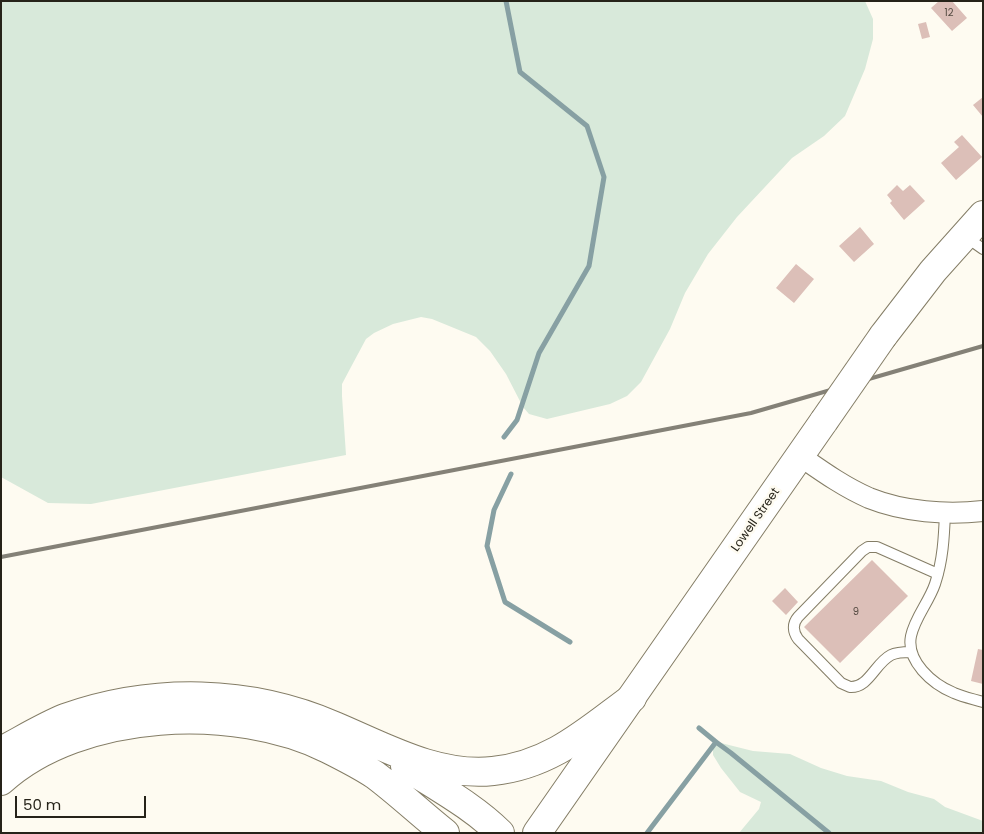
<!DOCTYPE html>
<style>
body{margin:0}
#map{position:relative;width:984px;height:834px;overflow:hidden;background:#fefbf1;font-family:Poppins,sans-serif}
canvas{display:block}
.frame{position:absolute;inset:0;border:2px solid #262319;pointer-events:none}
.scale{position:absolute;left:15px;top:796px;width:131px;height:22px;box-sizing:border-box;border:2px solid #262319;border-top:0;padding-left:6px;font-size:15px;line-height:18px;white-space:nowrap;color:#262319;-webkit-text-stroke:4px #fefbf1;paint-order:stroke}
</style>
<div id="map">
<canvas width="984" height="834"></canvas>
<div class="frame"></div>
<div class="scale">50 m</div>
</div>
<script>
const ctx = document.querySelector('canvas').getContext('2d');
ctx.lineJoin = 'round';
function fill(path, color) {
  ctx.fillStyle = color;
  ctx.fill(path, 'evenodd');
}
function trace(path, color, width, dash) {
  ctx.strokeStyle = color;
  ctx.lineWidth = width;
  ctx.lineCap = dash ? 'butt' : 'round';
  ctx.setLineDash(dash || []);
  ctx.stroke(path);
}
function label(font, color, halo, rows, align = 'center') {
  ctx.font = font + ' Poppins,sans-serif';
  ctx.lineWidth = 5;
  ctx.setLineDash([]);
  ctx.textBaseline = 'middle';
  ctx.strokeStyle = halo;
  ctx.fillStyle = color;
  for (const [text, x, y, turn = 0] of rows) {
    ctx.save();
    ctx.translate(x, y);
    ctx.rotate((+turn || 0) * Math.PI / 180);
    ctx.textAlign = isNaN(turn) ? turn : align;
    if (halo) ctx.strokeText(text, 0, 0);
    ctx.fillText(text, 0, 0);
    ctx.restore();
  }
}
const green = new Path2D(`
 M1,1H865L873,19V39L865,69L845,116L824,136L792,158L737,217L708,254L685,293L670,329L641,382L627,396L610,404L547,419L529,414L523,407L506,374L490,351L476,337L432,319L421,317L393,324L374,333L366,339L351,367L342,384V396L346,455L91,504L48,503L1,477Z
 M717,742L753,751L790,754L821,768L847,776L881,781L908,792L934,799L945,807L983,821V833H739L759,809L761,802L740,792L721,768L713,755V748Z`);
const stream = new Path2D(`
 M504,437L517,420L539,353L589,266L604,177L587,126L520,72L506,1
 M511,474L494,510L487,546L505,602L570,642
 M716,742L731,753L829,833
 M647,833L716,742L699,728`);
const building = new Path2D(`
 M939,1H952L967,18L952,31L931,8Z
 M926,22L930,37L922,39L918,24Z
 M983,97V117L973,105Z
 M962,135L982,157L956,180L941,163L959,147L954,142Z
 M897,185L903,191L910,185L925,201L904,220L890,203L892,201L887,195Z
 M860,227L874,244L854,262L839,246Z
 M796,264L814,279L794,303L776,288Z
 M872,560L908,596L840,663L804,627Z
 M785,588L798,602L786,615L772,601Z
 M978,649L983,650V684L971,681Z`);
const lane = new Path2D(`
 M966,237L983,249
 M945,513C944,537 943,560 935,584C929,602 915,617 911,636C906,661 932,684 954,693C963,697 973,699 983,702
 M911,652C904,652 897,652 891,655C875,663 869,688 850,687L841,683L798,639C793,632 792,624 798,617L862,551L868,547H877L938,574`);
const street = new Path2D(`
 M800,456C823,472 844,487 869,498C904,512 946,515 983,511`);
const secondary = new Path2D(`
 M883,336L933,271L983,215
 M537,833L824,421`);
const highway = new Path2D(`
 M1,751C22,740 43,727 65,718C153,687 250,689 335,726C385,747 437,777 493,771C551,765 587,731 632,698
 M405,766C437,787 473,806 500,833
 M1,781C80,709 236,703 328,749C344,757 360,765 375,775C399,793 421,814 445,833`);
const rail = new Path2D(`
 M1,557L751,413L983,346`);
const secondaryBridge = new Path2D(`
 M824,421L883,336`);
const numberNames = [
 ["12",949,13],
 ["9",856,612]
];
const streetNames = [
 ["Lowell Street",756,520,-55]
];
fill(green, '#d8e9da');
trace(stream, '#87a0a3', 5);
fill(building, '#dcbfb8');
trace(lane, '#847d66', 12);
trace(street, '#847d66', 22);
trace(secondary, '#847d66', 30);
trace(highway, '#847d66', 30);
trace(lane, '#fff', 10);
trace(street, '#fff', 20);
trace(secondary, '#fff', 28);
trace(highway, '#fff', 28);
trace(rail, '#848177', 4);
trace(secondaryBridge, '#847d66', 30, []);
trace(secondaryBridge, '#fff', 28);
label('10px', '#544a41', null, numberNames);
label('12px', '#262319', '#fefbf1', streetNames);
</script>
